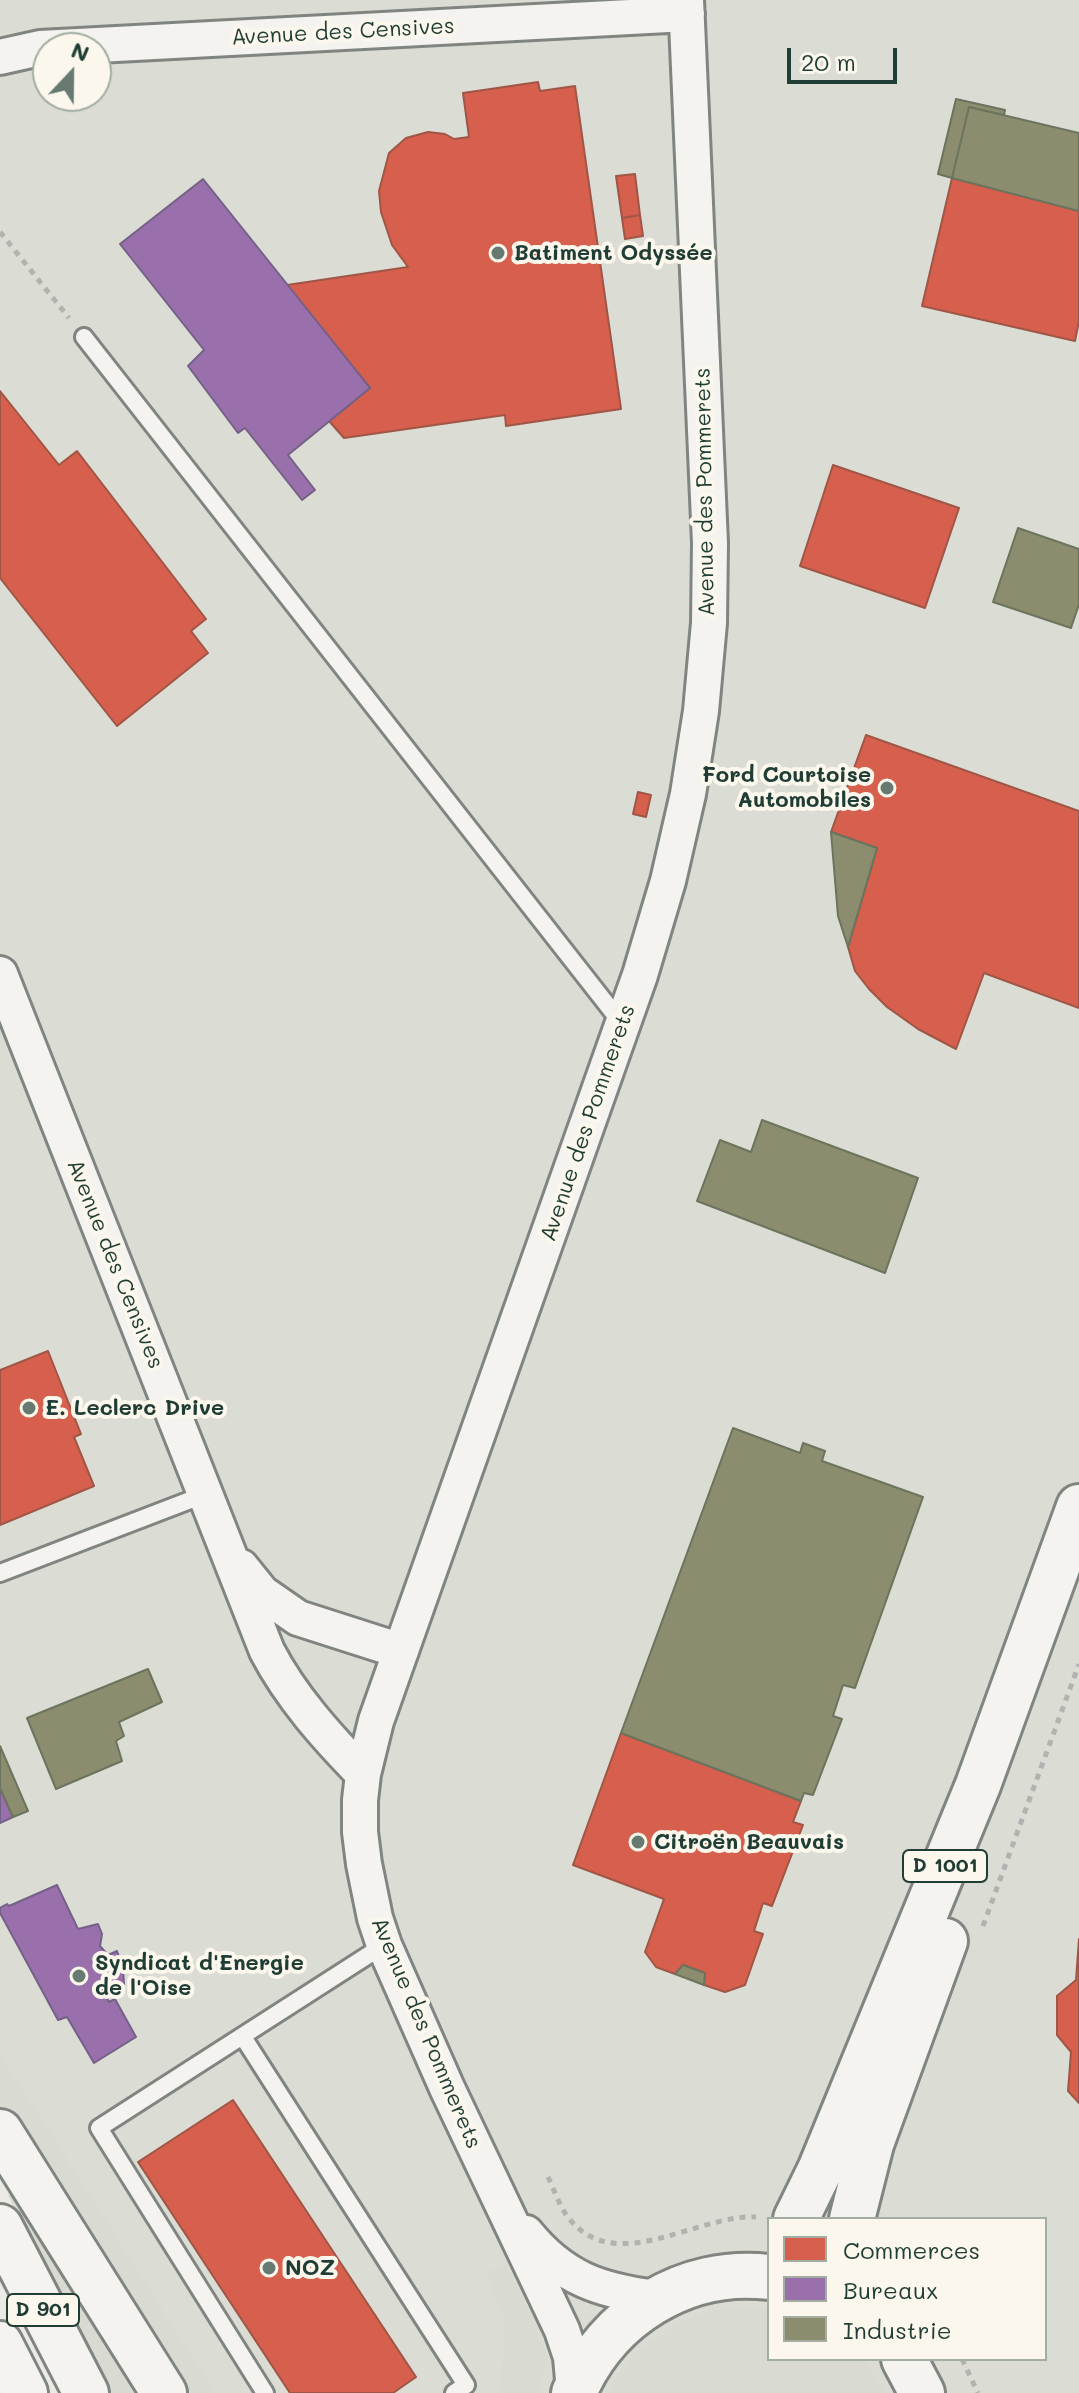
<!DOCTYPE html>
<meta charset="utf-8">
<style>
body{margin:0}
#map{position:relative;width:1079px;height:2393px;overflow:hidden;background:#ebeae4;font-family:Mali,sans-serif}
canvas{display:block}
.legend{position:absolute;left:767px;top:2217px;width:280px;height:144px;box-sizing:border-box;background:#fbf7ec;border:2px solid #a3ada2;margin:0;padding:10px 14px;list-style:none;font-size:24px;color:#1f3d34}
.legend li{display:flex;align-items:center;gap:16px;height:40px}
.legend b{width:40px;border:2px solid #a3ada2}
.north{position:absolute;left:32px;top:32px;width:80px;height:80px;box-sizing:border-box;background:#fbf7ec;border:2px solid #a3ada2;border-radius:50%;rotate:22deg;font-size:22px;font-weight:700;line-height:32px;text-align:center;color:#1f3d34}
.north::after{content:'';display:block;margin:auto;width:28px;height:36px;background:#667a72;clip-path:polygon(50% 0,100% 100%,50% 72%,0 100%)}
.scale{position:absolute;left:787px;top:48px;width:110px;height:36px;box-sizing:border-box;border:4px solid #1f3d34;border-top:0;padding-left:10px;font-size:24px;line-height:28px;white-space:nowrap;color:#1f3d34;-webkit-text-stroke:6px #fbf7ec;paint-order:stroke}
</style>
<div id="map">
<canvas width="1079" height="2393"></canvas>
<ul class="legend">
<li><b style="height:22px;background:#d6604d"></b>Commerces</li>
<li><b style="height:22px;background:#9970ab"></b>Bureaux</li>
<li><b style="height:22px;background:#8c8c6e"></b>Industrie</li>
</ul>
<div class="north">N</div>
<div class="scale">20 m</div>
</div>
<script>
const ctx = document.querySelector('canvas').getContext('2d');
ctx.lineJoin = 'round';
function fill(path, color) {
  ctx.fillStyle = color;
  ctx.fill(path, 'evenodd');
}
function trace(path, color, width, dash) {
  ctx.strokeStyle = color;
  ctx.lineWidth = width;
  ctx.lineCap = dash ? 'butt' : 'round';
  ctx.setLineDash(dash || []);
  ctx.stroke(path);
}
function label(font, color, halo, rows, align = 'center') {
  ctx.font = font + ' Mali,sans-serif';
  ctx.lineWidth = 8;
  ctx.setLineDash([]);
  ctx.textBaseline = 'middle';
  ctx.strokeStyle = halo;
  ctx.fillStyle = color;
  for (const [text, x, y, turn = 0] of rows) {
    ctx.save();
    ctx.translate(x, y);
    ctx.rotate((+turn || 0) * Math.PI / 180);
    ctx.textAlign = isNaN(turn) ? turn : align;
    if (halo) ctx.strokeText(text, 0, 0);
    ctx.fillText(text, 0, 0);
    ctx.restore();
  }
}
const built = new Path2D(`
 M0,0H1079V2393H213L0,2052ZM48,48H96V96H48ZM769,2219H1045V2359H769Z`);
const green = new Path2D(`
 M0,2052L215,2393H172L0,2112Z
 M19,2192L145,2393H108L8,2195Z
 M506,2265L536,2324L548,2357L539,2393H501L505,2321L486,2273Z
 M737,2307L769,2309V2359H863L886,2393H607C634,2342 680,2314 737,2307Z`);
const shops = new Path2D(`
 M538,82L540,91L575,86L621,409L506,426L505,415L344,438L329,421L370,388L287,285L408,267L392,245L381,212L379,191L389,153L406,138L428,132L445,134L454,139L469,137L463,93Z
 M635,174L640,215L622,218L616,176Z
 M952,178L1079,211V321L1075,341L922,306Z
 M640,215L643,236L625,239L622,218Z
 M0,391L59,465L77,451L206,619L191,631L208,653L117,726L0,578Z
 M833,465L959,508L925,608L800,566Z
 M866,735L1079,811V1008L984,973L956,1049L918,1029L887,1007L869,989L855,971L848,947L877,848L831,832Z
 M638,792L651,795L646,817L633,814Z
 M48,1351L81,1434L74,1437L94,1486L0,1525V1370Z
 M621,1733L801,1801L793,1822L803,1825L772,1906L763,1903L754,1931L763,1934L745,1985L725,1992L704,1985L705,1973L683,1965L675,1974L656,1967L645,1952L664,1899L573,1865Z
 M1079,1939V2103L1068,2091L1071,2052L1057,2035V1996L1076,1980Z
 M233,2100L416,2377L393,2393H290L138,2162Z`);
const offices = new Path2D(`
 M203,179L370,388L288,455L315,490L302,500L245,428L238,433L188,366L204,350L120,244Z
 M0,1788L13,1817L0,1823Z
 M57,1885L78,1929L98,1924L102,1934L100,1946L108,1955L117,1951L123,1968L124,1984L106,1996L109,2002L115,1999L136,2037L94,2063L67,2017L58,2020L0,1913V1908L7,1904L9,1906Z`);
const industry = new Path2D(`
 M956,99L1005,110L1004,115L969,107L952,178L938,174Z
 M969,107L1079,133V211L952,178Z
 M1018,528L1079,549V604L1071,628L993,602Z
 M831,832L877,848L848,947L838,916Z
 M762,1120L918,1178L885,1273L697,1201L720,1140L751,1152Z
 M733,1428L800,1453L803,1443L825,1451L822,1461L923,1497L855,1688L843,1685L833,1716L842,1719L813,1795L804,1793L801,1801L621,1733Z
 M148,1669L162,1702L119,1722L124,1736L116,1741L122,1761L56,1789L27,1718Z
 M0,1746L28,1811L13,1817L0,1788Z
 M683,1965L705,1973L704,1985L675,1974Z`);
const path = new Path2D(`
 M0,232L69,318
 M983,1926L1079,1664
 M548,2177C554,2189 559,2205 567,2216C614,2279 696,2214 756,2217
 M962,2359L978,2393`);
const service = new Path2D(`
 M84,337L623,1025
 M0,1573L206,1494
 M243,2037L466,2385L454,2393
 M265,2393L99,2128L384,1945`);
const minor = new Path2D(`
 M0,57L40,48L687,14
 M0,974L267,1651C291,1697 326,1736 363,1774
 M241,1567L262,1593L298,1618L401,1651
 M526,2233C563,2279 601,2291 657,2298
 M574,2391L571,2357L562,2330L447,2088L384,1945L375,1918L364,1864L360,1832V1800L363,1774L376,1721L640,975L668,881L688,794L701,711L709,623L710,543L686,0`);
const primary = new Path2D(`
 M0,2132L164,2393
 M796,2219L820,2170L978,1785L1079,1507
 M852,2219L871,2144L945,1941
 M0,2227L86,2393
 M0,2344L25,2393
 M904,2359L922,2393
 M574,2393C607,2316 685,2267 769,2277`);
const markers = [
 [498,253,8,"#667a72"],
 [887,788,8,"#667a72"],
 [29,1408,8,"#667a72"],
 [638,1842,8,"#667a72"],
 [79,1976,8,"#667a72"],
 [269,2268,8,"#667a72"]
];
const shields = [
 [945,1866,84],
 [43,2310,72]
];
const shieldNames = [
 ["D 1001",945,1866],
 ["D 901",43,2310]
];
const streetNames = [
 ["Avenue des Censives",343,32,-3],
 ["Avenue des Pommerets",705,492,-91],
 ["Avenue des Pommerets",588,1123,-71],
 ["Avenue des Censives",115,1264,68],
 ["Avenue des Pommerets",426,2033,67]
];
const poiNames = [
 ["Batiment Odyssée",514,253],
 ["Ford Courtoise",871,775,"right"],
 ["Automobiles",871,800,"right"],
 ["E. Leclerc Drive",45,1408],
 ["Citroën Beauvais",654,1842],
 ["Syndicat d'Energie",95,1963],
 ["de l'Oise",95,1988],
 ["NOZ",285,2268]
];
fill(built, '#dbdcd3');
fill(green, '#d9dbd2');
fill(shops, '#d6604d');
trace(shops, '#9f5646', 2);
fill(offices, '#9970ab');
trace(offices, '#746187', 2);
fill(industry, '#8c8c6e');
trace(industry, '#6b745d', 2);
trace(service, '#808581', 22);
trace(minor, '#808581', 40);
trace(primary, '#808581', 50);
trace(path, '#b0b3af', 5, [6, 6]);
trace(service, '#f4f3ef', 16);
trace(minor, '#f4f3ef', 34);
trace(primary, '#f4f3ef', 44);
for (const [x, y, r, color] of markers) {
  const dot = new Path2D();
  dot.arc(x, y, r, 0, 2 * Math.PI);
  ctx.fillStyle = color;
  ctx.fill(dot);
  trace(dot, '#fbf7ec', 3);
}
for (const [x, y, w] of shields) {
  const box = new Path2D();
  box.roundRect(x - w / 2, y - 16, w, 32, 6);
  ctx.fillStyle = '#fbf7ec';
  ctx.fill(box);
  trace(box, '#1f3d34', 2);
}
label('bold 20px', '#1f3d34', null, shieldNames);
label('22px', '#1f3d34', '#fbf7ec', streetNames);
label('bold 22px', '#1f3d34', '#fbf7ec', poiNames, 'left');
</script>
